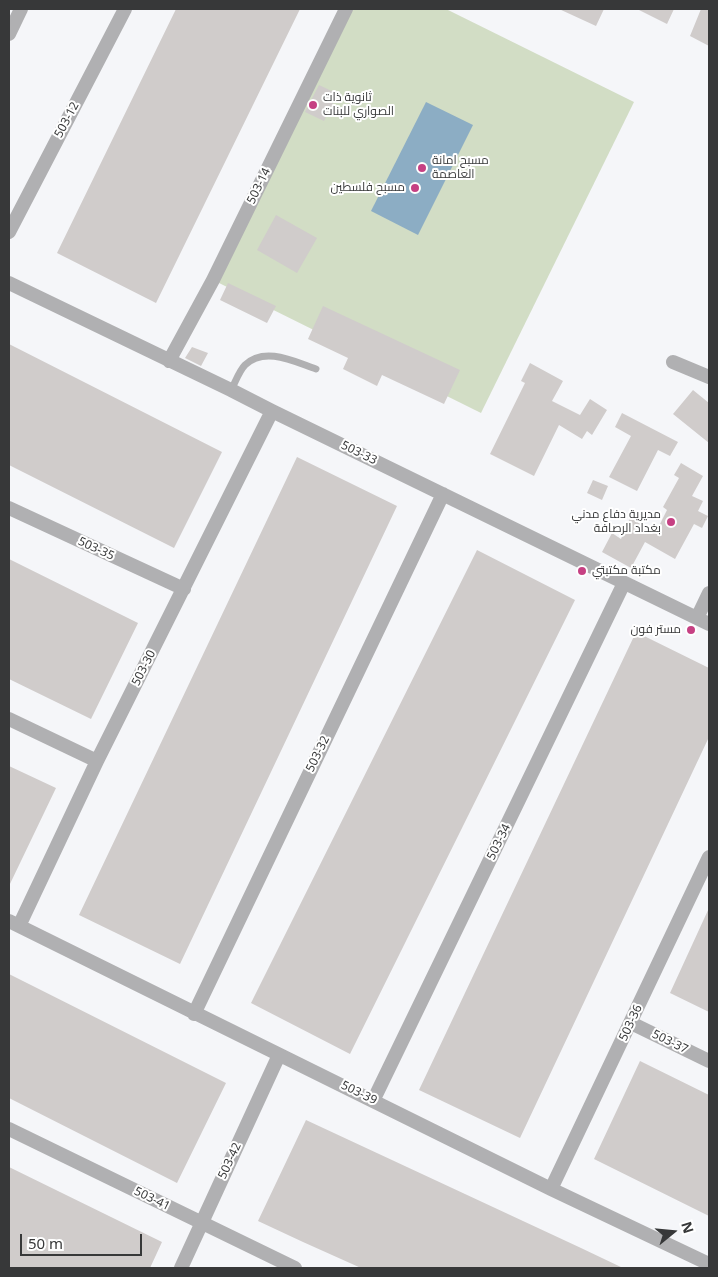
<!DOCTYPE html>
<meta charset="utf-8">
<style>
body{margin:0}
#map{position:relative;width:718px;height:1277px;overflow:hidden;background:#f5f6f9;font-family:"Noto Sans",sans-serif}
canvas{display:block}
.frame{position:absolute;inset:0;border:10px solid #373839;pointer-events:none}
.north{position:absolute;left:648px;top:1207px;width:50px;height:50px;-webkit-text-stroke:4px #fff;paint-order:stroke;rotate:73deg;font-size:14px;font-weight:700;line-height:20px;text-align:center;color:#373839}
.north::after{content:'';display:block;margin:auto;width:18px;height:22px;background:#373839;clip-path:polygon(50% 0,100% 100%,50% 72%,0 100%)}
.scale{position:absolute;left:20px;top:1234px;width:122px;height:22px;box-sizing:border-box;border:2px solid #373839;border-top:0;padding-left:6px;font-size:15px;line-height:18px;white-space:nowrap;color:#373839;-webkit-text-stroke:4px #fff;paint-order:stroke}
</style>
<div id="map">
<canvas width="718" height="1277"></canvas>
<div class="frame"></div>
<div class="north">N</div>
<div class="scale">50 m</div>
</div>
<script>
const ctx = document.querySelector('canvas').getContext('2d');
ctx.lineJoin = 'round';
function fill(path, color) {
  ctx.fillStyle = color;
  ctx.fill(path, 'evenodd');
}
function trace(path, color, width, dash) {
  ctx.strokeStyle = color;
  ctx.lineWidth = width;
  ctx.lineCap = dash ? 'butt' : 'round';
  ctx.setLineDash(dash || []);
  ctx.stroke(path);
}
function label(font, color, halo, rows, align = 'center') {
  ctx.font = font + ' "Noto Sans",Cairo,sans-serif';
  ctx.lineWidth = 4;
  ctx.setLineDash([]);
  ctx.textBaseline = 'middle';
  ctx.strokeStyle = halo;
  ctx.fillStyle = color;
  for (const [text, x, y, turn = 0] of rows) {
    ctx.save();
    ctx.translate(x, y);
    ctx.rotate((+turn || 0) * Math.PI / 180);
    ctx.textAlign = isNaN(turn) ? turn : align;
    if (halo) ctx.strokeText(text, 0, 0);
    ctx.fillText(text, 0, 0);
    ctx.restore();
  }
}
const green = new Path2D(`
 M346,9H446L634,102L481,413L213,280Z`);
const water = new Path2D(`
 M426,102L473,125L418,235L371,211Z`);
const building = new Path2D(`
 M176,9H300L156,303L57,253Z
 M559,9H604L596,26Z
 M637,9H674L667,24Z
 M701,9H709V46L690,36Z
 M319,85L338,94L324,121L305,112Z
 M276,215L317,238L297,273L257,250Z
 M228,283L276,306L267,323L220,300Z
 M323,306L460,370L444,404L382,375L377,386L343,369L348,358L308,339Z
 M9,344L222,452L174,548L9,465Z
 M192,347L208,353L201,366L185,358Z
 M530,363L563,381L552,401L580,415L590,399L607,410L592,435L587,431L582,439L559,425L534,476L490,454L525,383L521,381Z
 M693,390L709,403V443L673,414Z
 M622,413L678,442L670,456L658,450L637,491L609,477L631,436L615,427Z
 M297,457L397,506L180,964L79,915Z
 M681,463L703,476L692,496L703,501L698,511L708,516L702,528L694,524L675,559L645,542L631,568L602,552L612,533L621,539L630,518L656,532L667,510L663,507L679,478L674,475Z
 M593,480L608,486L602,500L587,493Z
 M477,550L575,600L350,1054L251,1003Z
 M9,559L138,623L91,719L9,679Z
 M636,632L709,668V737L520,1138L419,1090Z
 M9,766L56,788L9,886Z
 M709,908V1012L670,993Z
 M9,974L226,1083L177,1183L9,1098Z
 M640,1061L709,1095V1216L594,1159Z
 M306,1120L581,1248L623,1268H361L303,1242L258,1221Z
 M9,1167L162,1242L150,1268H9Z`);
const lane = new Path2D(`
 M231,390C235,383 239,371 245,365C265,346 295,362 316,369`);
const street = new Path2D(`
 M9,34L21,9
 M9,232L125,9
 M9,283L231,390L272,411L709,624
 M169,361L213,280L346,9
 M673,362L709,377
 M9,508L184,589
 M697,618L709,593
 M9,719L97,761
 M9,921L551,1189L709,1264
 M19,926L97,761L272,411
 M194,1014L443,494
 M631,1023L709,1061
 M373,1101L624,583
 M9,1129L295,1268
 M551,1189L709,857
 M181,1268L279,1055`);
const markers = [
 [313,105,5,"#c64083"],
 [422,168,5,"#c64083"],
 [415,188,5,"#c64083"],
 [671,522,5,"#c64083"],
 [582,571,5,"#c64083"],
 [691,630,5,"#c64083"]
];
const poiNames = [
 ["ثانوية ذات",323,98],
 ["الصواري للبنات",323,112],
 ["مسبح امانة",432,161],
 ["العاصمة",432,175],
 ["مسبح فلسطين",405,188,"right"],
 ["مديرية دفاع مدني",661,515,"right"],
 ["بغداد الرصافة",661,529,"right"],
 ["مكتبة مكتبتي",592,571],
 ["مستر فون",681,630,"right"]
];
const streetNames = [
 ["503-12",67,120,-62],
 ["503-14",259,186,-64],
 ["503-33",359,453,26],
 ["503-35",96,549,25],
 ["503-30",144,668,-63],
 ["503-32",318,754,-64],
 ["503-34",499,842,-64],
 ["503-36",631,1023,-65],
 ["503-37",670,1042,26],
 ["503-39",359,1093,26],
 ["503-42",230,1161,-65],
 ["503-41",152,1199,26]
];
fill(green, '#d2ddc5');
fill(water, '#8cadc4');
fill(building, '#d0cccb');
trace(lane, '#b0b0b2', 7);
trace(street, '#b0b0b2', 14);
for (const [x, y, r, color] of markers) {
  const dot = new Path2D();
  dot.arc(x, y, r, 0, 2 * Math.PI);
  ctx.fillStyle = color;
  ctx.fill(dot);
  trace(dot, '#fff', 2);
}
label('12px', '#373839', '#fff', poiNames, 'left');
label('12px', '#373839', '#fff', streetNames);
</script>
